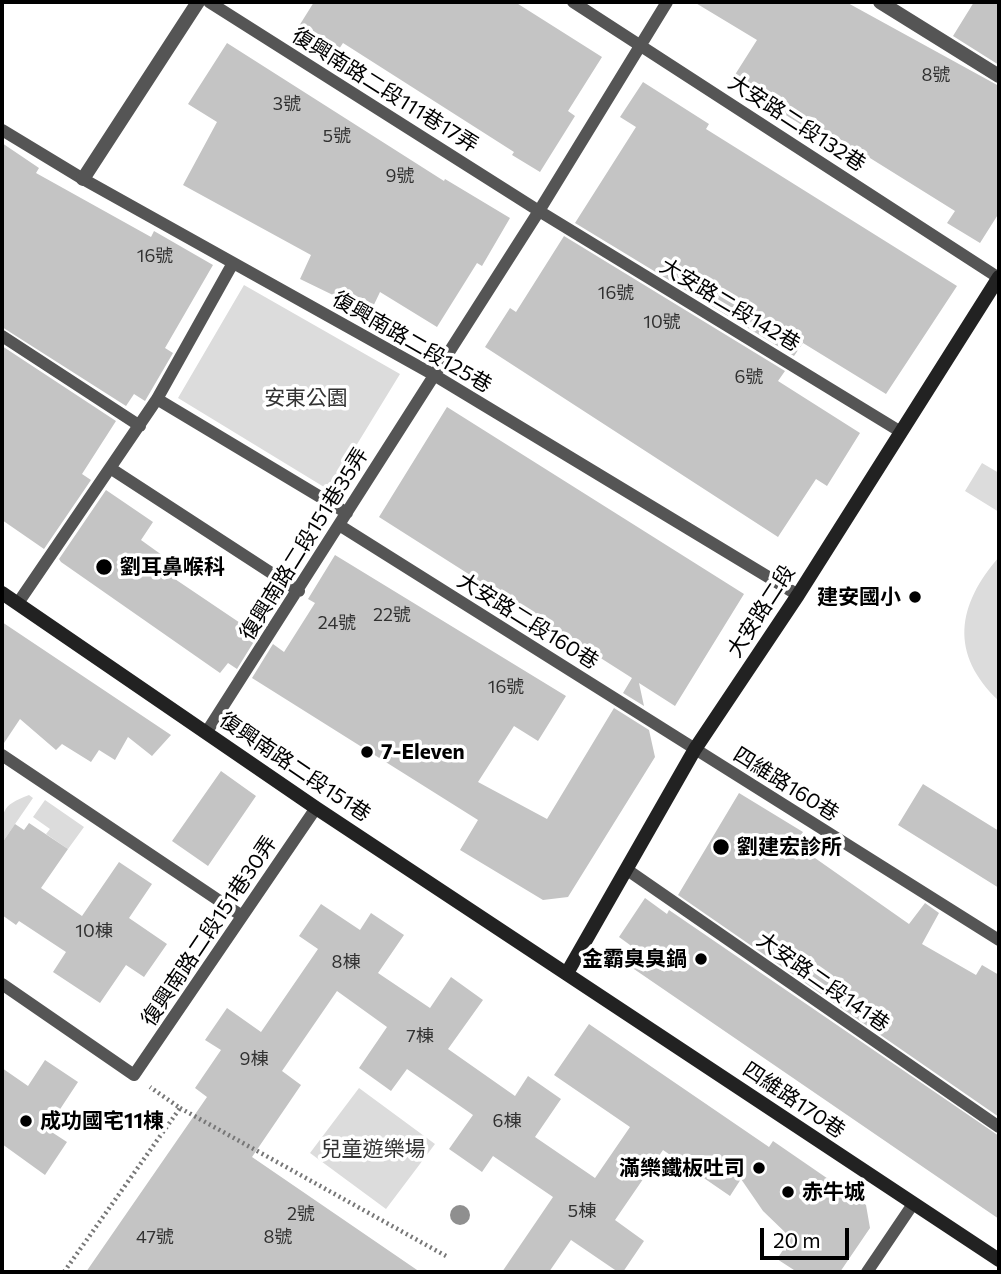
<!DOCTYPE html>
<meta charset="utf-8">
<style>
body{margin:0}
#map{position:relative;width:1001px;height:1274px;overflow:hidden;background:#fff;font-family:Commissioner,sans-serif}
canvas{display:block}
.frame{position:absolute;inset:0;border:4px solid #000;pointer-events:none}
.scale{position:absolute;left:760px;top:1228px;width:89px;height:32px;box-sizing:border-box;border:4px solid #000;border-top:0;padding-left:9px;font-size:21px;line-height:24px;white-space:nowrap;color:#000;-webkit-text-stroke:5px #fff;paint-order:stroke}
</style>
<div id="map">
<canvas width="1001" height="1274"></canvas>
<div class="frame"></div>
<div class="scale">20 m</div>
</div>
<script>
const ctx = document.querySelector('canvas').getContext('2d');
ctx.lineJoin = 'round';
function fill(path, color) {
  ctx.fillStyle = color;
  ctx.fill(path, 'evenodd');
}
function trace(path, color, width, dash) {
  ctx.strokeStyle = color;
  ctx.lineWidth = width;
  ctx.lineCap = dash ? 'butt' : 'round';
  ctx.setLineDash(dash || []);
  ctx.stroke(path);
}
function label(font, color, halo, rows, align = 'center') {
  ctx.font = font + ' Commissioner,"Noto Sans TC",sans-serif';
  ctx.lineWidth = 7;
  ctx.setLineDash([]);
  ctx.textBaseline = 'middle';
  ctx.strokeStyle = halo;
  ctx.fillStyle = color;
  for (const [text, x, y, turn = 0] of rows) {
    ctx.save();
    ctx.translate(x, y);
    ctx.rotate((+turn || 0) * Math.PI / 180);
    ctx.textAlign = isNaN(turn) ? turn : align;
    if (halo) ctx.strokeText(text, 0, 0);
    ctx.fillText(text, 0, 0);
    ctx.restore();
  }
}
const green = new Path2D(`
 M244,285L400,374L329,490L178,398Z
 M982,463L999,473V512L965,491Z
 M999,557V701C949,654 957,605 999,557Z
 M29,795L33,798L2,843C2,811 0,806 29,795Z
 M45,800L84,827L68,849L46,834L50,829L33,817Z
 M359,1088L435,1144L386,1209L310,1153Z`);
const building = new Path2D(`
 M314,2H515L602,57L568,111L575,116L540,172L512,155L514,152L343,43L339,49L299,26Z
 M694,2H846L999,86V213L980,243L947,223L955,211L809,120L805,127L731,81L757,40Z
 M974,2H999V65L953,36Z
 M227,43L444,181L445,179L510,218L482,266L477,263L437,327L380,292L370,313L300,279L311,255L183,185L217,122L188,104Z
 M643,82L709,124L706,129L957,286L886,394L803,343L794,356L575,223L636,127L620,117Z
 M2,143L39,168L36,173L151,237L154,231L213,265L165,348L173,353L145,401L134,394L126,406L2,327Z
 M564,236L785,371L778,381L860,433L827,486L816,479L778,537L485,347L510,308L516,312Z
 M2,346L116,421L82,474L91,480L44,549L2,520Z
 M447,407L744,594L675,706L639,683L644,706L623,693L632,678L379,517Z
 M106,490L153,522L141,540L173,563L166,573L258,635L237,669L228,663L220,673L61,562L59,559Z
 M335,555L566,696L538,741L514,726L478,782L547,819L614,708L649,730L655,757L568,897L543,900L460,850L478,820L252,678L273,644L284,652L315,603L308,599Z
 M2,622L171,735L152,756L128,737L115,760L99,750L91,762L62,744L56,750L20,719L2,746Z
 M221,771L256,796L208,866L172,841Z
 M923,784L999,831V888L898,825Z
 M739,793L803,832L795,844L909,924L925,903L939,913L922,944L976,975L982,965L999,975V1117L678,895Z
 M29,823L68,849L41,888L82,916L119,862L152,884L129,918L167,944L144,977L126,965L100,1003L53,972L66,952L19,921L16,925L2,915V843L15,824L24,830Z
 M645,898L667,914L669,910L999,1136V1219L631,967L630,945L619,937Z
 M321,904L360,930L371,913L404,935L378,973L430,1008L451,977L483,1000L448,1049L515,1096L528,1076L561,1099L535,1137L595,1178L630,1127L554,1075L589,1024L769,1147L773,1141L866,1205L870,1228L840,1272H797L777,1259L791,1238L763,1211L741,1179L730,1196L663,1150L615,1220L644,1241L623,1272H618L571,1240L549,1272H502L553,1197L493,1156L482,1172L449,1149L473,1115L407,1069L391,1091L359,1068L387,1027L337,991L282,1071L301,1085L252,1157L420,1272H86L207,1097L195,1088L221,1050L205,1040L227,1008L261,1032L318,949L299,936Z
 M45,1060L78,1082L47,1129L67,1142L45,1175L2,1144V1068L28,1086Z`);
const path = new Path2D(`
 M180,1108L446,1256
 M64,1272L180,1108L150,1087`);
const lane = new Path2D(`
 M209,2L539,211L901,432
 M573,2L999,278
 M2,130L83,179L434,375L798,595
 M2,336L140,426
 M157,399L347,513
 M110,468L299,591
 M339,525L999,940
 M18,603L157,399L233,263
 M206,733L539,211L667,2
 M2,755L242,916
 M626,869L999,1127
 M2,984L134,1075L316,808
 M867,1272L913,1204`);
const street = new Path2D(`
 M880,2L999,76
 M83,179L198,2`);
const secondary = new Path2D(`
 M2,593L316,808L999,1260
 M567,973L695,749L798,595L999,277`);
const trees = [
 [460,1215]
];
const markers = [
 [104,567,9,"#000"],
 [915,597,7,"#000"],
 [367,752,7,"#000"],
 [721,847,9,"#000"],
 [701,959,7,"#000"],
 [26,1121,7,"#000"],
 [759,1168,7,"#000"],
 [788,1192,7,"#000"]
];
const numberNames = [
 ["8號",936,75],
 ["3號",287,104],
 ["5號",337,136],
 ["9號",400,176],
 ["16號",155,256],
 ["16號",616,293],
 ["10號",662,322],
 ["6號",749,377],
 ["22號",392,615],
 ["24號",337,623],
 ["16號",506,687],
 ["10棟",94,931],
 ["8棟",346,962],
 ["7棟",420,1036],
 ["9棟",254,1059],
 ["6棟",507,1121],
 ["5棟",582,1211],
 ["2號",301,1214],
 ["47號",155,1237],
 ["8號",278,1237]
];
const streetNames = [
 ["復興南路二段111巷17弄",385,90,32],
 ["大安路二段132巷",797,123,33],
 ["大安路二段142巷",730,305,31],
 ["復興南路二段125巷",412,342,30],
 ["復興南路二段151巷35弄",304,544,-58],
 ["大安路二段",761,611,-57],
 ["大安路二段160巷",528,621,32],
 ["復興南路二段151巷",295,767,34],
 ["四維路160巷",786,784,32],
 ["復興南路二段151巷30弄",209,931,-56],
 ["大安路二段141巷",823,982,35],
 ["四維路170巷",794,1100,34]
];
const parkNames = [
 ["安東公園",306,398],
 ["兒童遊樂場",373,1149]
];
const poiNames = [
 ["劉耳鼻喉科",120,567],
 ["建安國小",901,597,"right"],
 ["7-Eleven",381,752],
 ["劉建宏診所",737,847],
 ["金霸臭臭鍋",687,959,"right"],
 ["成功國宅11棟",40,1121],
 ["滿樂鐵板吐司",745,1168,"right"],
 ["赤牛城",802,1192]
];
fill(green, '#dcdcdc');
fill(building, '#c4c4c4');
trace(path, '#777', 4.5, [2, 3.5]);
trace(lane, '#555', 12);
trace(street, '#555', 14);
trace(secondary, '#222', 14);
ctx.fillStyle = '#8f8f8f';
for (const [x, y] of trees) {
  ctx.beginPath();
  ctx.arc(x, y, 10, 0, 2 * Math.PI);
  ctx.fill();
}
for (const [x, y, r, color] of markers) {
  const dot = new Path2D();
  dot.arc(x, y, r, 0, 2 * Math.PI);
  ctx.fillStyle = color;
  ctx.fill(dot);
  trace(dot, '#fff', 2.5);
}
label('18px', '#313131', null, numberNames);
label('21px', '#000', '#fff', streetNames);
label('21px', '#333', '#fff', parkNames);
label('bold 21px', '#000', '#fff', poiNames, 'left');
</script>
